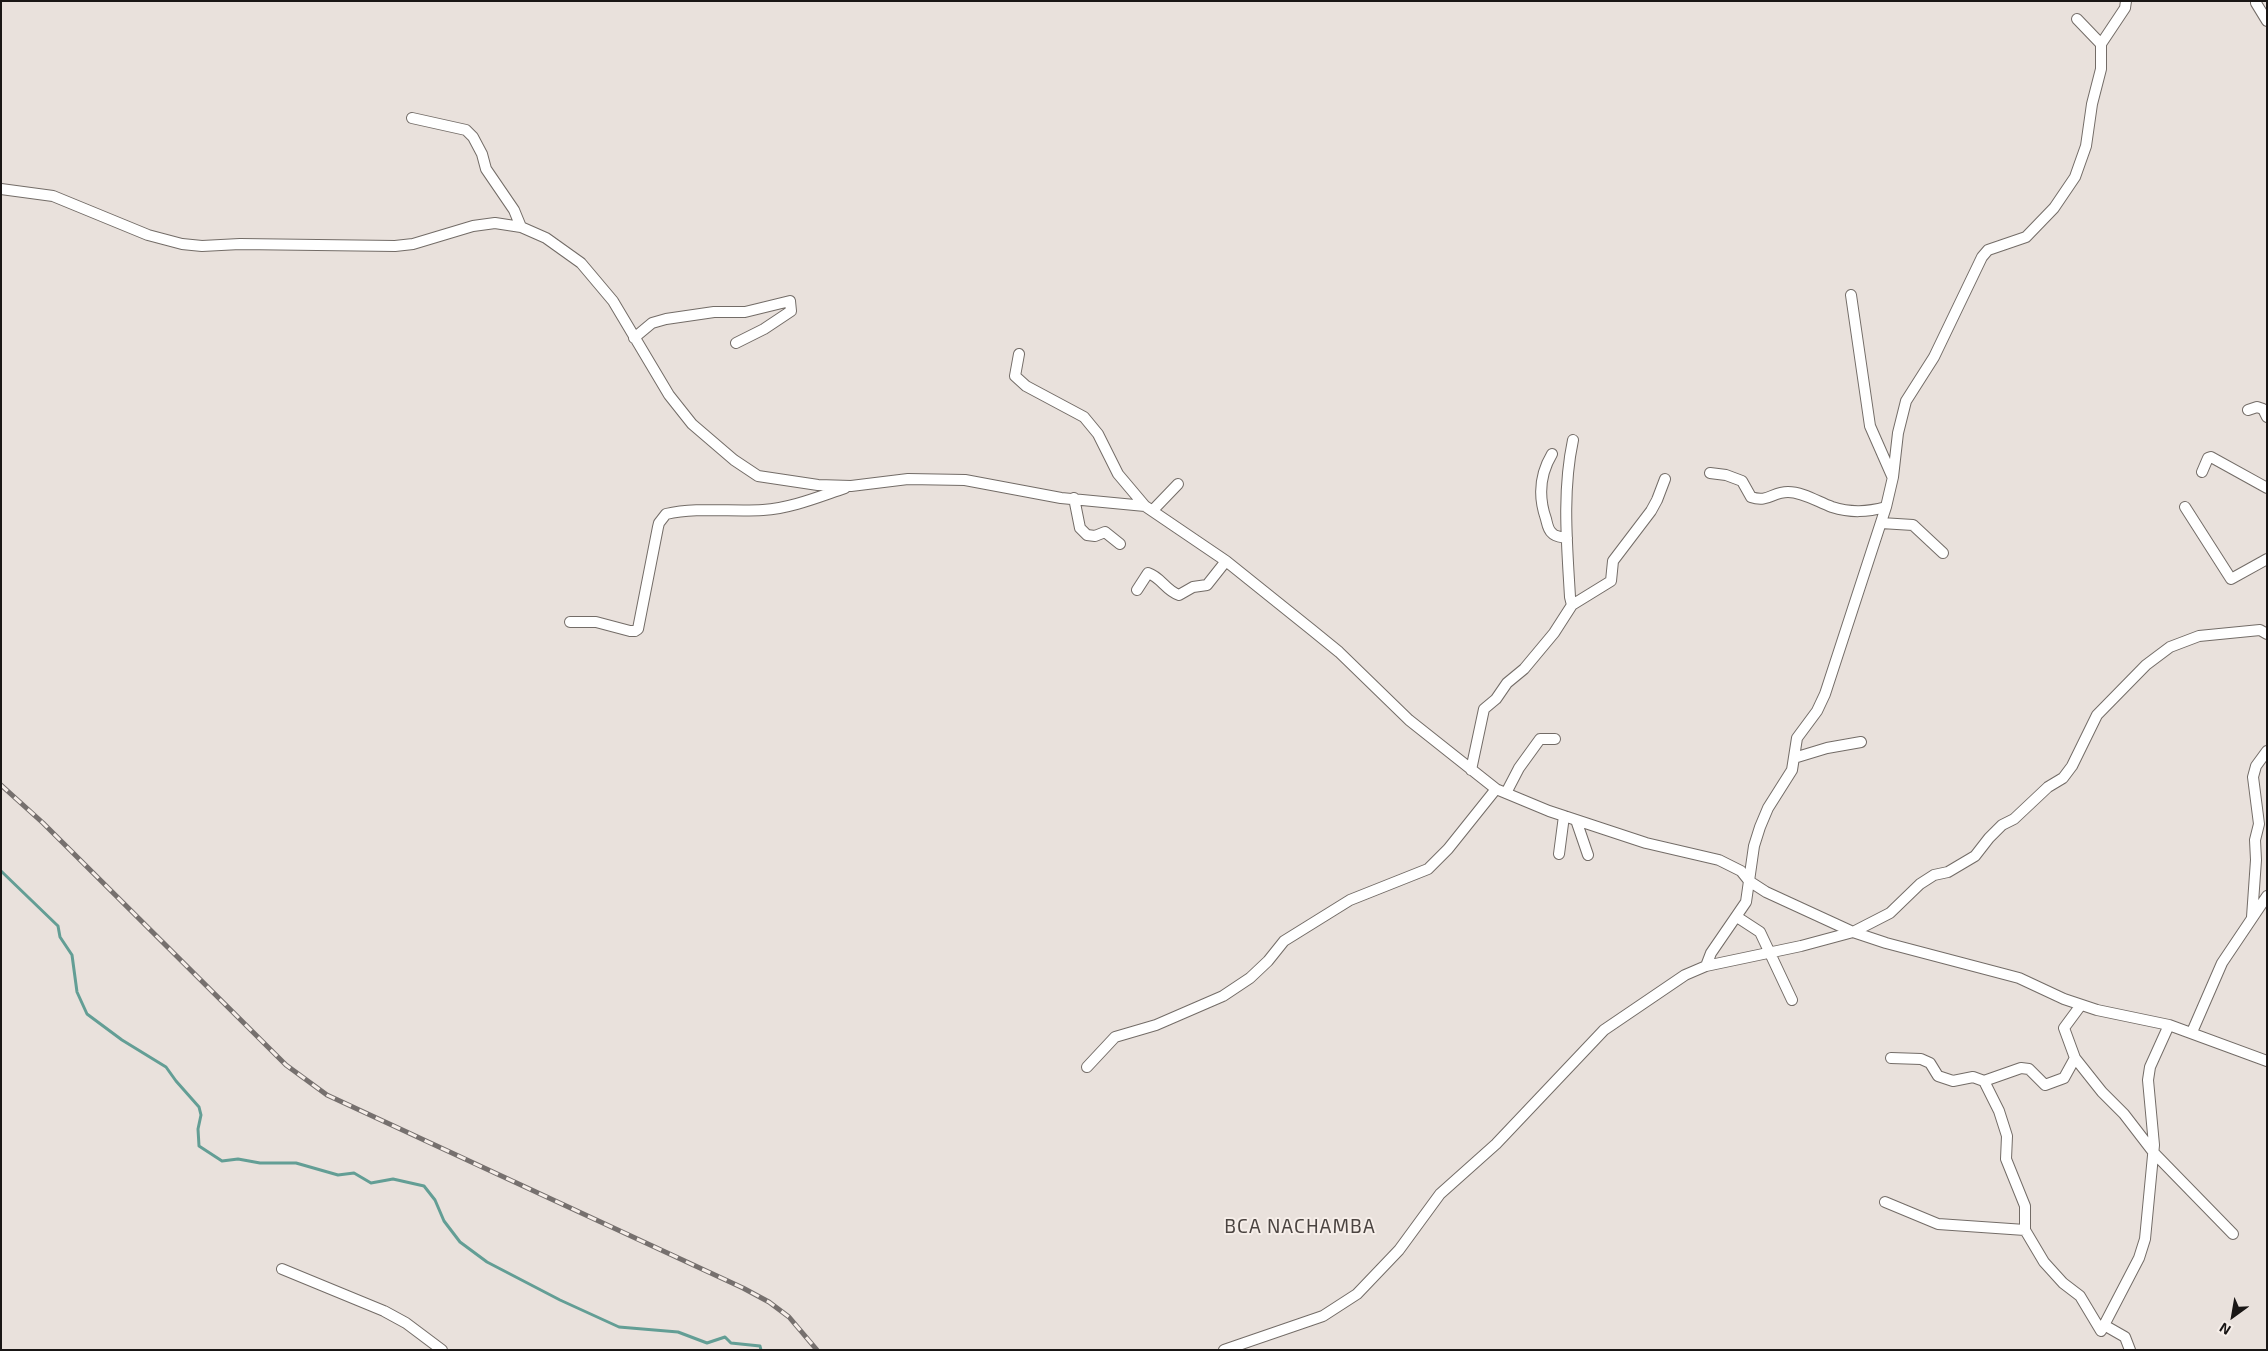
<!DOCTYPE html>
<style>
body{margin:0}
#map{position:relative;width:2268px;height:1351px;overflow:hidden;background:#e9e1dc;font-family:"Exo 2",sans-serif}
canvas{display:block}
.frame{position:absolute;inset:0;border:2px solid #191615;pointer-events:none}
.north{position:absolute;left:2208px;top:1291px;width:50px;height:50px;-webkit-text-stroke:4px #f6eee9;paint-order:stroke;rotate:212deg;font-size:14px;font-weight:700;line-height:20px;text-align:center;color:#191615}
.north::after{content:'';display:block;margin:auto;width:18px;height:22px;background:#191615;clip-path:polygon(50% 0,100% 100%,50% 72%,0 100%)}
</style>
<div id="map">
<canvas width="2268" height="1351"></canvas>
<div class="frame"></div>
<div class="north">N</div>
</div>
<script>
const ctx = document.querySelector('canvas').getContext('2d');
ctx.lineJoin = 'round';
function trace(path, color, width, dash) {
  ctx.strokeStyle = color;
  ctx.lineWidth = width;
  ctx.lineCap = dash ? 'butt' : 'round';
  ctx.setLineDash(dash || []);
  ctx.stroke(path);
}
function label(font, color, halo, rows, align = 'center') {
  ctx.font = font + ' "Exo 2",sans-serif';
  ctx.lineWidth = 4;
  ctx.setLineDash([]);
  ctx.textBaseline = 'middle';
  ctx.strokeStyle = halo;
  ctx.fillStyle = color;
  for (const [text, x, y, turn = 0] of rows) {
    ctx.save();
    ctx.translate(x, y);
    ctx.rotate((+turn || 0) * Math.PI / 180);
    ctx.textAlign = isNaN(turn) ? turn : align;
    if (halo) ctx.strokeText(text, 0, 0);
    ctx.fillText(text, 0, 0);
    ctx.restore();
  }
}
const stream = new Path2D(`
 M1,871L58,926L60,937L72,955L77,992L87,1014L122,1040L166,1067L176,1081L199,1107L201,1115L198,1129L199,1146L222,1161L238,1159L260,1163H296L338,1175L354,1173L371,1183L393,1179L424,1186L435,1200L444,1221L460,1242L487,1262L560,1300L619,1327L678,1332L707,1343L725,1337L731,1343L760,1346L761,1350`);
const street = new Path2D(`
 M2256,3L2267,21
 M2101,44L2125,8L2126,1
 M412,118L466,130L473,137L482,154L486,169L514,210L521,227
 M1,189L53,196L148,235L182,244L202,246L240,244L395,246L413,244L473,226L495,223L521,227L546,238L581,263L613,301L669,395L692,424L734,460L758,476L818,485L851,486L908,479L965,480L1061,498L1145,506L1226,561L1312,630L1339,652L1409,720L1496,789L1549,811L1646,843L1719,860L1741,871L1749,881L1766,892L1853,932L1886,943L2019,978L2064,999L2097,1010L2169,1025L2267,1061
 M1851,295L1870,426L1892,476
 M634,338L652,323L666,319L714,312H745L790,301L791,311L764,329L736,343
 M1019,354L1015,376L1026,386L1084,417L1098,434L1118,474L1145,506
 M2248,410L2257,407L2263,409L2267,417
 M1552,454C1540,474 1538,496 1546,519C1547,523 1548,530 1552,533C1555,537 1562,537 1567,538
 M2202,472L2208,458L2211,457L2267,488
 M1710,473L1726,475L1742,481L1751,497C1768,503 1772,492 1788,492C1803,492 1818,502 1832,507C1851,513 1867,512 1886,507
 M1074,498L1080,528L1087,535L1095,536L1105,532L1120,544
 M2185,507L2231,579L2267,559
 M1153,510L1178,484
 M1881,523L1913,525L1943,553
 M1137,590L1148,573C1161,577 1166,591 1179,595L1193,587L1207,585L1226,561
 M1572,605L1570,597C1567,544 1562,492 1573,440
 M570,622H596L630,631H635L638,629L658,527L659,523L666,514C697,507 732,512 763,510C792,508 818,497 845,488
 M1794,758L1827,748L1861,742
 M1471,770L1484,709L1496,699L1507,683L1524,669L1554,633L1572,605L1611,581L1613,561L1651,511L1657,500L1665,479
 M1506,793L1519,768L1540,739H1555
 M1576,820L1588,855
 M1559,854L1564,816
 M1737,917L1760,932L1792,1000
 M2252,917L2256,860L2255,840L2259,824L2253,777L2256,766L2267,751
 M1706,966L1711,953L1746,902L1754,846L1760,827L1768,808L1792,770L1797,738L1817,711L1825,694L1886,507L1893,477L1898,433L1906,401L1934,357L1982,257L1988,250L2026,237L2054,208L2075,177L2086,146L2092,104L2101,69V44L2077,19
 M2081,1005L2064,1028L2075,1058L2102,1092L2124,1114L2154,1153L2233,1234
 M2192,1032L2222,963L2267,896
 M1891,1058L1921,1059L1930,1063L1938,1076L1953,1081L1973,1077L1984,1081
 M1087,1067L1115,1037L1156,1025L1223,996L1250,978L1268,961L1284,941L1350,900L1428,869L1448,849L1496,789
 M1885,1202L1938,1224L2025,1230L2044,1262L2063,1283L2080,1296L2101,1331L2139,1258L2145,1239L2154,1145L2148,1080L2150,1067L2169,1025
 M2025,1230V1206L2006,1159L2007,1136L1999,1111L1984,1081L2021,1068L2029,1069L2045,1085L2064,1078L2075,1058
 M282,1269L384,1311L406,1323L442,1350
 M2104,1325L2125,1337L2130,1350
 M1224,1350L1323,1316L1357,1294L1399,1250L1440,1194L1496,1144L1604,1030L1685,975L1706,966L1801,946L1853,932L1890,913L1920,884L1934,875L1948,872L1975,856L1989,838L2002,825L2014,819L2048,787L2063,778L2072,766L2097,715L2146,665L2170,647L2199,636L2260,630L2267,634`);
const rail = new Path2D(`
 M1,785L43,823L286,1065L327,1095L743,1288L769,1302L789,1317L817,1350`);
const quarterNames = [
 ["BCA NACHAMBA",1300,1227]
];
trace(stream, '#639e95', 3);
trace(street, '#736c67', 12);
trace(street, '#fff', 10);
trace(rail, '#76706e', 5);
trace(rail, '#f6eee9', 3, [9]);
ctx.letterSpacing = '1px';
label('19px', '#4b4441', '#f6eee9', quarterNames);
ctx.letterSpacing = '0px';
</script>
